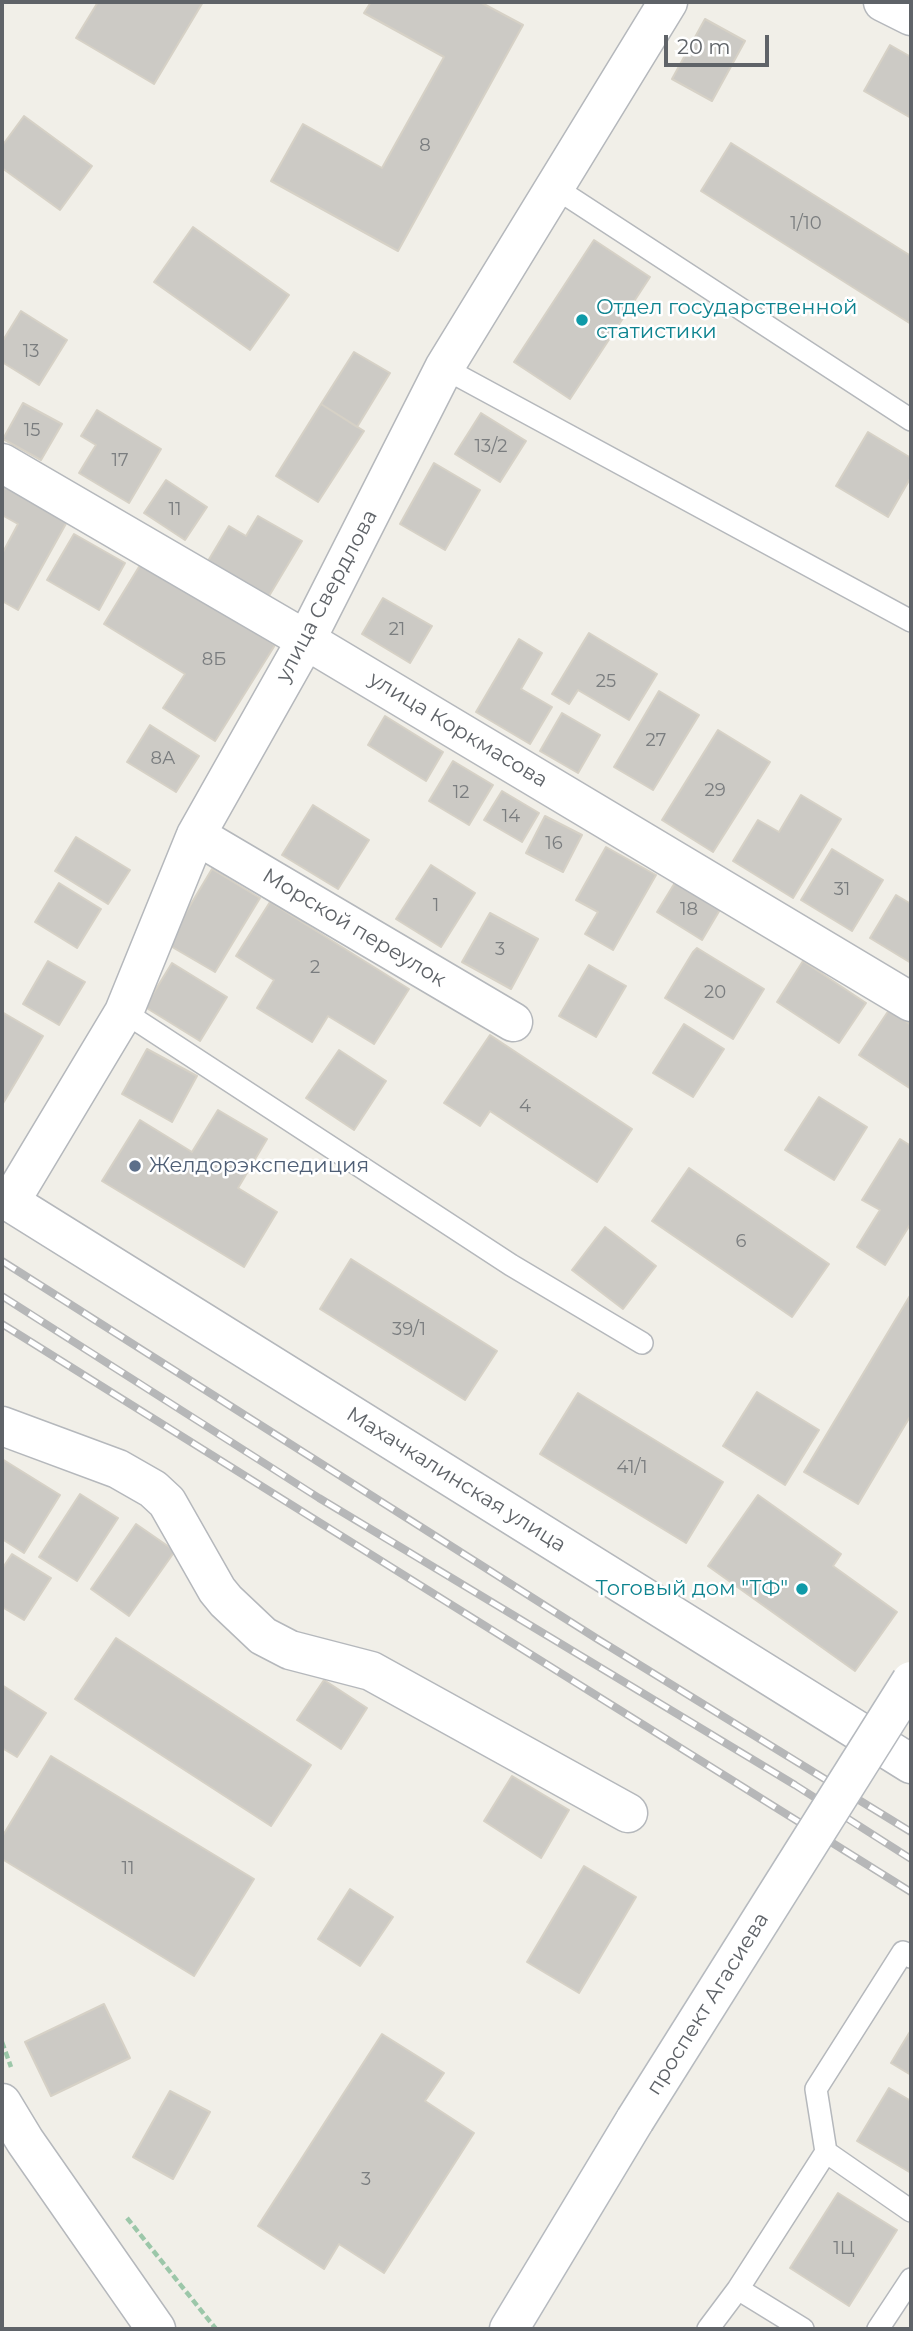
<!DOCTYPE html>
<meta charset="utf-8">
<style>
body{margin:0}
#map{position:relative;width:913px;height:2331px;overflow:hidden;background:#f1efe8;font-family:Montserrat,sans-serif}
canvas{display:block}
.frame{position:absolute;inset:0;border:4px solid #5f6368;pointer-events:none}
.scale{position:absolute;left:664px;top:35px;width:105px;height:32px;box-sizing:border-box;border:4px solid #5f6368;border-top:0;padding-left:9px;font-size:21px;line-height:24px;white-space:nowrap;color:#5f6368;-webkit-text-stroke:5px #fff;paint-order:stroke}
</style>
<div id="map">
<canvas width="913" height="2331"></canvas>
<div class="frame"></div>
<div class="scale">20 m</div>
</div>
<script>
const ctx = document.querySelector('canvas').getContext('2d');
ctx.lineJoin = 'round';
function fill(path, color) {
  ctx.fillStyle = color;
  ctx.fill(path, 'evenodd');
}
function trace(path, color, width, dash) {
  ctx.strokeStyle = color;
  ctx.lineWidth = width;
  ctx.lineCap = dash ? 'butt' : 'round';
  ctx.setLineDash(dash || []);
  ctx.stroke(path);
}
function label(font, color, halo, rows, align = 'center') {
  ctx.font = font + ' Montserrat,sans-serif';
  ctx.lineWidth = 5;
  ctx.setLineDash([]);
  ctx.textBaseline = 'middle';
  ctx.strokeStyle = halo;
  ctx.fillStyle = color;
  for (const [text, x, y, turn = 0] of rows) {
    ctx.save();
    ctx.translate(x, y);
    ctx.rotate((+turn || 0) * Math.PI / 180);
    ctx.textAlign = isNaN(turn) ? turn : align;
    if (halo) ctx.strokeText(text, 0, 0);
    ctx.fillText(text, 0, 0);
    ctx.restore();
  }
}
const building = new Path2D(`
 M98,2H203L154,84L76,38Z
 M371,2H480L523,25L398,251L271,181L303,124L382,168L444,57L364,13Z
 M705,19L745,41L712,101L672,79Z
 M890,45L911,57V118L864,91Z
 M24,116L92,166L60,210L2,168V146Z
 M731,143L911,256V324L701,191Z
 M193,227L289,295L250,350L154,282Z
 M594,240L650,277L570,399L514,362Z
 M21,311L67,340L39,385L2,362V342Z
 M354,352L390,373L357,427L321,404Z
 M23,403L62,424L41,460L3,439Z
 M321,404L364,431L318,502L276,476Z
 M97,410L161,449L129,503L79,473L96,445L81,436Z
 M481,413L526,441L500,482L455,454Z
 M868,432L911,458V477L888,517L836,486Z
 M434,463L480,490L445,550L400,524Z
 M166,480L207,507L185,540L144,513Z
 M2,484L68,520L18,610L2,601V554L18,524L2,515Z
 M258,516L302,541L269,596L208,561L229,526L246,536Z
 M74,534L125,563L99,610L47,580Z
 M142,562L275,645L215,741L163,708L185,674L104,624Z
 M383,598L432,626L410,663L362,634Z
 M589,633L657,674L629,720L578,690L569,704L552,694Z
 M519,639L542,653L521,689L552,707L530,744L476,712Z
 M659,691L699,715L653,790L614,767Z
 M562,713L600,735L578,773L540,751Z
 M385,716L443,752L426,781L368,745Z
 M150,725L199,756L176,792L127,762Z
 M718,730L770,762L713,852L662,820Z
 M453,761L493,785L469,825L429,801Z
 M502,791L539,813L522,842L484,820Z
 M801,795L841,819L793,898L733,861L758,820L779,832Z
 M313,805L369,840L338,889L282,855Z
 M545,816L582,835L563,872L526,853Z
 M76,837L130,870L108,904L55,871Z
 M606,847L656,875L613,950L585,934L598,912L576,900Z
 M832,849L883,880L852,931L801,900Z
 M431,865L475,893L441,947L396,919Z
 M212,869L260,898L215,972L167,944Z
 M676,881L721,908L702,940L657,912Z
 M59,883L101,909L77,948L35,922Z
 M896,895L911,904V963L870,938Z
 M270,902L409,989L374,1044L328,1016L312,1042L257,1008L274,980L236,956Z
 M490,913L538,939L511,989L462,962Z
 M697,948L764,989L733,1039L665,998L693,952Z
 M48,961L85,982L59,1025L23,1004Z
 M803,961L866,1003L839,1043L777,1002Z
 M172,963L227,997L200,1041L145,1007Z
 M589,965L626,986L596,1037L559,1016Z
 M889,1010L911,1025V1089L859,1055Z
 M2,1012L43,1036L2,1105Z
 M684,1024L724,1049L693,1097L653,1073Z
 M490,1035L632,1129L597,1182L490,1111L480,1126L444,1103Z
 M147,1049L197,1076L172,1122L122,1094Z
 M339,1050L386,1081L354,1130L306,1098Z
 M819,1097L867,1127L834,1180L785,1150Z
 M218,1110L267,1139L238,1188L277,1212L244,1267L102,1181L140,1120L192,1152Z
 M900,1139L911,1146V1223L885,1265L857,1247L880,1210L862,1200Z
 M689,1168L829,1264L792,1317L652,1221Z
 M605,1227L656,1266L623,1309L572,1270Z
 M351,1259L497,1351L465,1400L320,1309Z
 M911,1294V1415L858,1504L804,1472Z
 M757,1392L819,1430L785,1485L723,1446Z
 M578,1393L723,1482L686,1543L540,1454Z
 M2,1459L60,1495L24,1553L2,1539Z
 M80,1494L118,1518L77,1581L39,1557Z
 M758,1495L841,1554L833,1566L897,1612L855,1671L708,1566Z
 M136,1524L175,1551L129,1616L91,1589Z
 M12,1554L51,1578L24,1620L2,1607V1569Z
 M116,1638L311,1765L271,1826L75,1699Z
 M324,1680L367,1708L341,1749L297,1720Z
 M2,1685L46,1713L17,1757L2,1748Z
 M51,1756L254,1879L194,1976L2,1859V1837Z
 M512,1776L569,1810L541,1858L484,1821Z
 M584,1866L636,1897L579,1993L527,1962Z
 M350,1889L393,1917L360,1966L318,1939Z
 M104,2004L130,2058L51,2096L25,2042Z
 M911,2030V2075L891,2063Z
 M382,2034L444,2073L425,2101L474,2133L384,2273L339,2244L324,2269L258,2226Z
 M889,2088L911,2101V2173L857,2141Z
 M170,2091L210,2112L173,2179L133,2157Z
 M838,2193L897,2230L849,2306L790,2268Z`);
const path = new Path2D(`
 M2,2042L11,2067
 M127,2218L216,2329`);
const service = new Path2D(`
 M554,187L911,420
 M444,368L911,621
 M124,1012L511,1265L642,1343
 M911,1957L903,1952L816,2089L826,2152L911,2211
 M738,2289L826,2152
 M708,2329L738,2289L803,2329
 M878,2329L911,2279`);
const minor = new Path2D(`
 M2,463L306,640L911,1002
 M196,835L513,1022
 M2,1197L911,1764
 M10,1202L124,1012L196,835L306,640L444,368L668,2
 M2,1426L118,1469L153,1489L167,1502L217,1590L226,1601L263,1636L290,1650L371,1671L628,1813
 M2,2103L25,2141L156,2329`);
const tertiary = new Path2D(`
 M883,2L911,16`);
const secondary = new Path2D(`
 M509,2329L635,2120`);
const rail = new Path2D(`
 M2,1261L599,1640L911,1832
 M2,1296L319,1498L795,1785L911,1859
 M2,1324L911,1892`);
const secondaryBridge = new Path2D(`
 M635,2120L911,1681`);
const markers = [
 [582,320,7,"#0f9aa8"],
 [135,1166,7,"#5c6f8a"],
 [802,1589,7,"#0f9aa8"]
];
const numberNames = [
 ["8",425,146],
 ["1/10",806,224],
 ["13",31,352],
 ["15",32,431],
 ["13/2",491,447],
 ["17",120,461],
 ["11",175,510],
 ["21",397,630],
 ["8Б",214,660],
 ["25",606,682],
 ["27",656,741],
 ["8А",163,759],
 ["29",715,791],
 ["12",461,793],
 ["14",511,817],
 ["16",554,844],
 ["31",842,890],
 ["1",436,906],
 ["18",689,910],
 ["3",500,950],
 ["2",315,968],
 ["20",715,993],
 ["4",525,1107],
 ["6",741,1242],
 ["39/1",409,1330],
 ["41/1",632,1468],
 ["11",128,1869],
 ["3",366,2180],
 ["1Ц",844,2249]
];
const cultureNames = [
 ["Отдел государственной",596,308],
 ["статистики",596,332],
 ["Тоговый дом \"ТФ\"",788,1589,"right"]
];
const streetNames = [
 ["улица Свердлова",327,596,-62],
 ["улица Коркмасова",458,730,31],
 ["Морской переулок",354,928,31],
 ["Махачкалинская улица",456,1480,32],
 ["проспект Агасиева",708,2004,-58]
];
const serviceNames = [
 ["Желдорэкспедиция",149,1166]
];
fill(building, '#cccac5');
trace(building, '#d6d1c6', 2);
trace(service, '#b5b8bc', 24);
trace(minor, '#b5b8bc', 41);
trace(tertiary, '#b5b8bc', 41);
trace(secondary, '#b6babf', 41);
trace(path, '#9cc7a9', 4.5, [7, 3.5]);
trace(service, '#fff', 21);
trace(minor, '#fff', 38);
trace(tertiary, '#fff', 38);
trace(secondary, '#fff', 38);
trace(rail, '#b6b7b8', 8);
trace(rail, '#fff', 5, [16]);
trace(secondaryBridge, '#b6babf', 41, []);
trace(secondaryBridge, '#fff', 38);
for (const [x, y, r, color] of markers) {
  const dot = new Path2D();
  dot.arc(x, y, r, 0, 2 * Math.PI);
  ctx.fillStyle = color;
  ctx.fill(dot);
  trace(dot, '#fff', 2.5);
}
label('18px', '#7a7d7f', null, numberNames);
label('21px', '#0d838f', '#fff', cultureNames, 'left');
label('21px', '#5f6368', '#fff', streetNames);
label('21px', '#4e5e75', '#fff', serviceNames, 'left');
</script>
